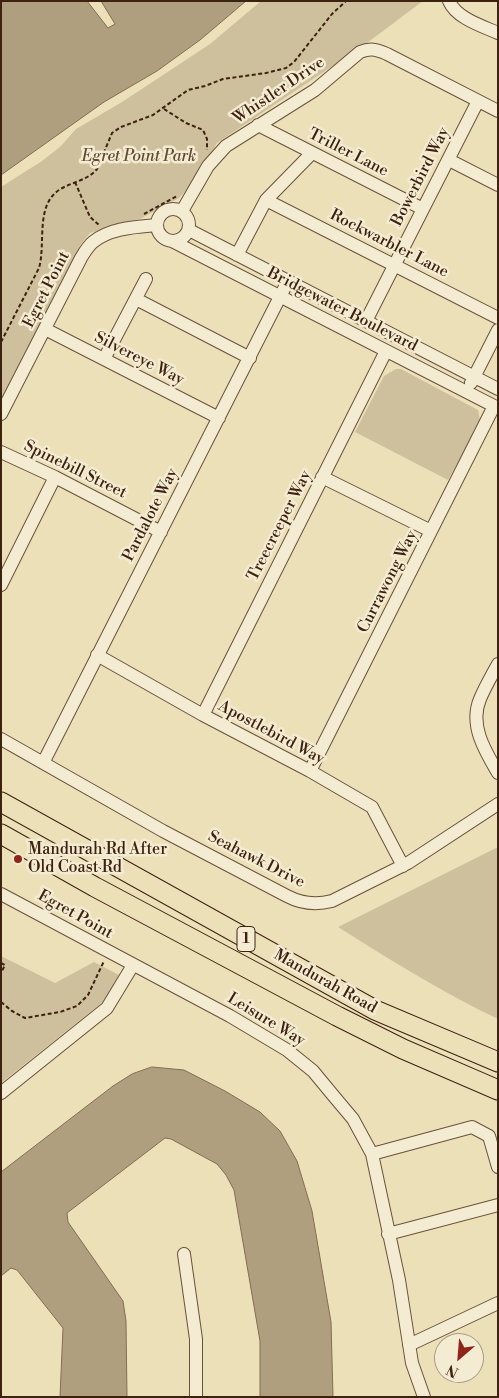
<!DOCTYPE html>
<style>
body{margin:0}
#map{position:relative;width:499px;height:1398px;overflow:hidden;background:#ece0b9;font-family:"Libre Bodoni",serif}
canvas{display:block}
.frame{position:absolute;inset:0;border:2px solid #3d220f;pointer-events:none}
.north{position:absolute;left:434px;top:1333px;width:50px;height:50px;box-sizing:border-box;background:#f3ebd2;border:1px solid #aa9b84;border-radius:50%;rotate:207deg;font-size:14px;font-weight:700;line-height:20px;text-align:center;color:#3d220f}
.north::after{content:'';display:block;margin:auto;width:18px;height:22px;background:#8f2418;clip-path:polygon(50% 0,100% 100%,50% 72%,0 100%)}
</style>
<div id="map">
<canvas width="499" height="1398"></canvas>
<div class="frame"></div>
<div class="north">N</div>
</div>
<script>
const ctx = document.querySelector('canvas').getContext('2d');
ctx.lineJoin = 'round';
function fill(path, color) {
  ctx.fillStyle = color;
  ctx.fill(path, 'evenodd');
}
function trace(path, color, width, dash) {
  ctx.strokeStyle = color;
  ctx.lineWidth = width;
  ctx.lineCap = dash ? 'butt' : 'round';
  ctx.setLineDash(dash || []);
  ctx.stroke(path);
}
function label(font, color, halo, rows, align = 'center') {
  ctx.font = font + ' "Libre Bodoni",serif';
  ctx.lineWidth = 5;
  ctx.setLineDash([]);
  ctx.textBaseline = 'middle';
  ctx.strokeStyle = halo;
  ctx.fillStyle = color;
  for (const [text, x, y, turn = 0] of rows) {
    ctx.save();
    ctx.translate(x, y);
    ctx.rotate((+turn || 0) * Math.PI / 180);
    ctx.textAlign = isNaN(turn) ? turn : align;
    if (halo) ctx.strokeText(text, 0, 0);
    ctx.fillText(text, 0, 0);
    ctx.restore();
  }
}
const green = new Path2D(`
 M261,1H423L367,43L217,143L194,182L179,198L140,219L125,222L90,233L81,244L1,400V187L42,161L61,146L76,129L122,102L210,44Z
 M396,369H401L478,410L480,420L479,424L448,480L355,432L384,376Z
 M498,847V1019C442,992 390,960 338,927Z
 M1,956L55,983L94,962L119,975L104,1001L1,1083Z`);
const water = new Path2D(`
 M1,1H87L108,28L115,24L101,1H246L200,40L157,71L104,102L1,175Z
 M152,1067L184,1070L225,1091L260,1112L280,1131L297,1161L312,1211L331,1322L333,1397H260V1341L234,1190L226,1175L217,1164L171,1139L165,1138L67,1213L68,1222L123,1301L126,1321L127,1397H60L63,1328L17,1270L11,1268L1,1276V1172L113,1086L132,1074Z`);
const path = new Path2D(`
 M164,109L186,123L203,130L207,139V150
 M75,182L90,217L99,225
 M144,214L177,196
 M1,342L39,268C46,244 35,206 59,190C71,182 87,181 97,169L112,133L121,127L153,115L188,90L205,86L223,79L266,73L286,68L294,62L332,14L346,1
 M1,963L5,965L1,973
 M1,1002L12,1011L25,1018L60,1012L77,1006L88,995L104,961`);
const minor = new Path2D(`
 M449,1C456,18 482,26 498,33
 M258,125L423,209
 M449,160L498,185
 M266,200L498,318
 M157 225a16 16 0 1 1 32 0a16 16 0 1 1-32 0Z
 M182,211L208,166L226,146L315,90L360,52C370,48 376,49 387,54L498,111
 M189,230L498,389
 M172,241L498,408
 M237,255L266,200L312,153
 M136,299L250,358
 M366,321L478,101
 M45,329L219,418
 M104,359L146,279
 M471,383L498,330
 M1,414L81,258C84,253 88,246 93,242C110,228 135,227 157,225
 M1,452L55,477L161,532
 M322,477L431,531
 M1,585L55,477
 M97,655L203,715L310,771L372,807L403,866
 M498,664C492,675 485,687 480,699C469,725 485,751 498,773
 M203,715L386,351
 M1,739L163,831L287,896C302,904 316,905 332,901L408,863L498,804
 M43,763L288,281
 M310,771L494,406
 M1,894L230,1016L287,1050L313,1071L332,1094L353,1119L372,1154L399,1280L412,1363L424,1397
 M1,1093L107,1008L133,965
 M372,1154L472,1127L489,1136L498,1167
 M388,1234L498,1205
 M184,1254L196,1339V1397
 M409,1345L498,1303`);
const highway = new Path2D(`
 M1,802L375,1010L498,1062
 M1,834L95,887L337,1016L403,1049L498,1090`);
const markers = [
 [18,859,5,"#8f2418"]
];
const shields = [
 [246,939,18]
];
const shieldNames = [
 ["1",246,939]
];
const streetNames = [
 ["Whistler Drive",279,91,-34],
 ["Triller Lane",348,153,27],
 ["Bowerbird Way",421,177,-63],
 ["Rockwarbler Lane",389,244,27],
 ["Egret Point",47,290,-63],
 ["Bridgewater Boulevard",342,310,27],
 ["Silvereye Way",139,359,27],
 ["Spinebill Street",75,470,26],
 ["Pardalote Way",151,515,-63],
 ["Treecreeper Way",280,526,-63],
 ["Currawong Way",388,582,-63],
 ["Apostlebird Way",271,733,28],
 ["Seahawk Drive",256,860,27],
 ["Egret Point",75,915,29],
 ["Mandurah Road",325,982,29],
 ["Leisure Way",266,1020,31]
];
const parkNames = [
 ["Egret Point Park",139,157]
];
const poiNames = [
 ["Mandurah Rd After",28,850],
 ["Old Coast Rd",28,868]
];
fill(green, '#cec09c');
fill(water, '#b09f7f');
trace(water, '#826d52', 1);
trace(minor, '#69523a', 14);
trace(highway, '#3d220f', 21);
trace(path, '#3d220f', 2, [4, 2.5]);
trace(minor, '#f3ebd2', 12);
trace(highway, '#ece0b9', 19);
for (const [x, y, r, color] of markers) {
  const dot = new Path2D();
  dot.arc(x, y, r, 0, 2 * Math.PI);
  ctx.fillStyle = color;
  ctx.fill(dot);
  trace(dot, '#f3ebd2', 2);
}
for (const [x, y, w] of shields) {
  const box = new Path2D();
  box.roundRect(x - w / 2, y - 12.5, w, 25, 4);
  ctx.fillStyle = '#f3ebd2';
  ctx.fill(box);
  trace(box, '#3d220f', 1);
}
label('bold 15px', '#3d220f', null, shieldNames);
label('16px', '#3d220f', '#f3ebd2', streetNames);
label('italic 16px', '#614a32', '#f3ebd2', parkNames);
label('16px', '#3d220f', '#f3ebd2', poiNames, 'left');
</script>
